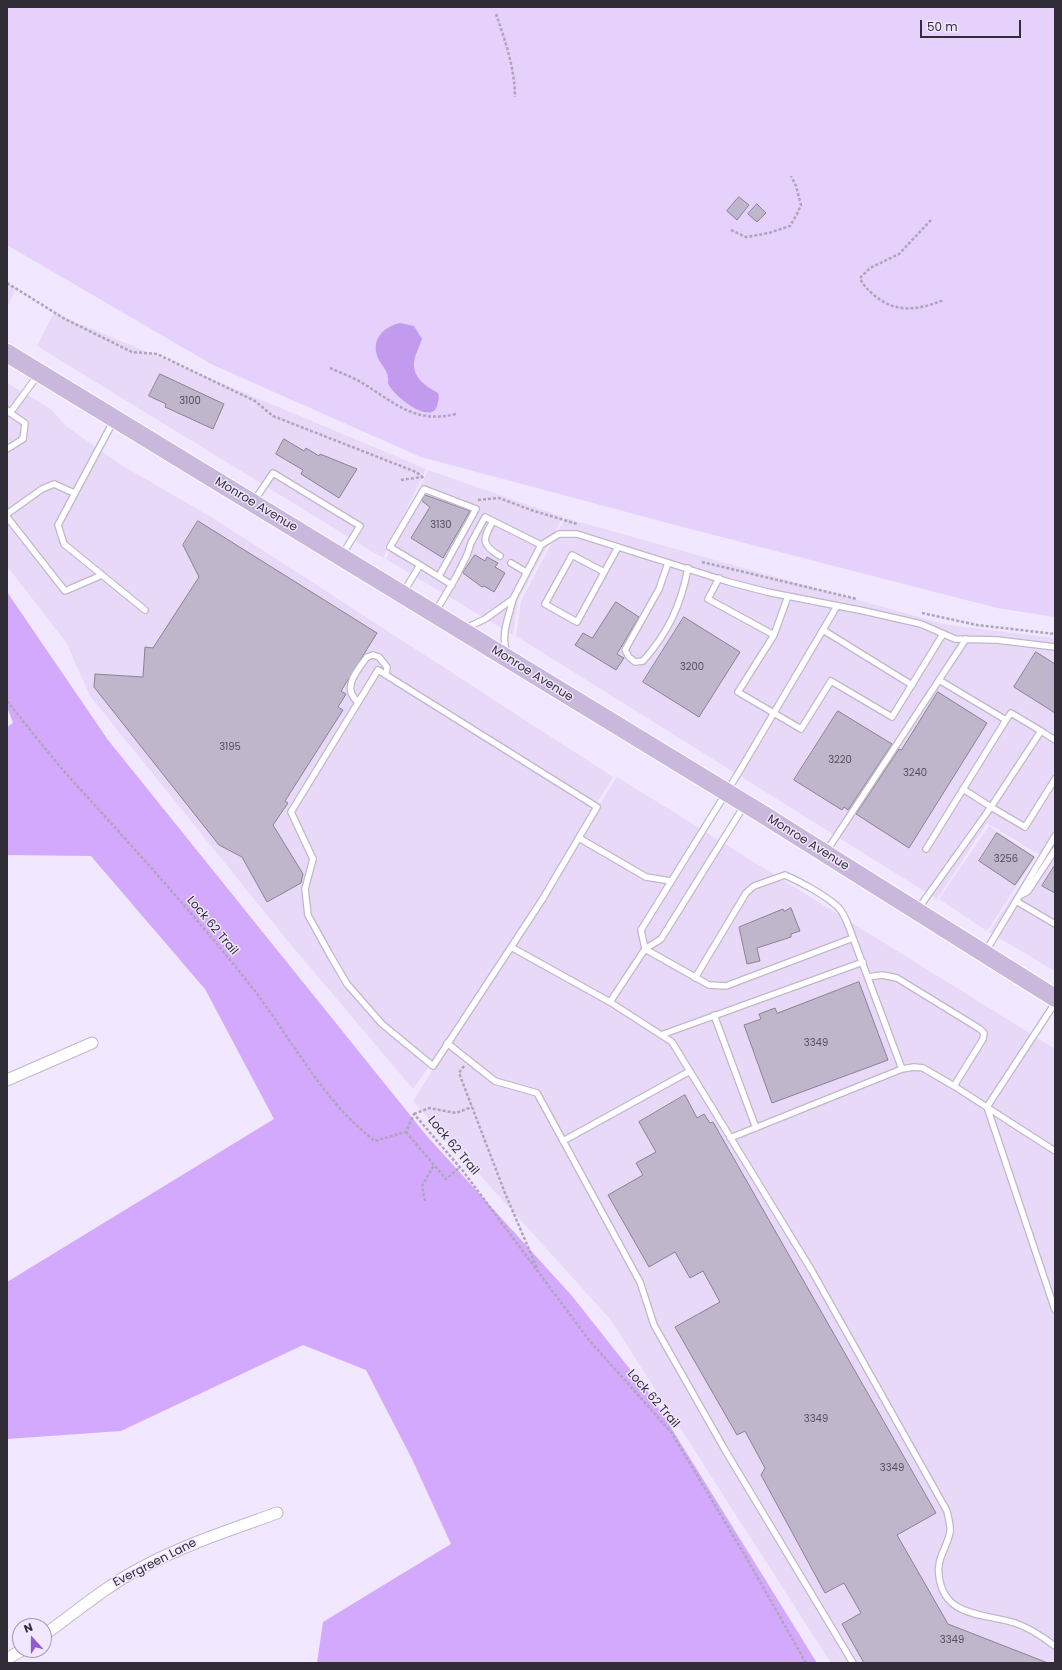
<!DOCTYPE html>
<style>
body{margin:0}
#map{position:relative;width:1062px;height:1670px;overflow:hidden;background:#f1e7fe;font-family:Poppins,sans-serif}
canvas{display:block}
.frame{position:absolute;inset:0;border:8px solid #312d36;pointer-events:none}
.north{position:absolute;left:12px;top:1618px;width:40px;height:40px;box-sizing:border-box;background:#f1e7fe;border:1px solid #a49dae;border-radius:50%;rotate:339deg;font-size:11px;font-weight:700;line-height:16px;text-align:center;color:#312d36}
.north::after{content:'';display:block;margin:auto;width:14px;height:18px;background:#9658ce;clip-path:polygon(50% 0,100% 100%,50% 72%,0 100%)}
.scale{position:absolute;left:920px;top:20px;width:101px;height:18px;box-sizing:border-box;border:2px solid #312d36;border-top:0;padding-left:5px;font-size:12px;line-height:14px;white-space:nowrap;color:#312d36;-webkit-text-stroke:3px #f1e7fe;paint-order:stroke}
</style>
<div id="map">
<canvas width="1062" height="1670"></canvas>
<div class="frame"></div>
<div class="north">N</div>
<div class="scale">50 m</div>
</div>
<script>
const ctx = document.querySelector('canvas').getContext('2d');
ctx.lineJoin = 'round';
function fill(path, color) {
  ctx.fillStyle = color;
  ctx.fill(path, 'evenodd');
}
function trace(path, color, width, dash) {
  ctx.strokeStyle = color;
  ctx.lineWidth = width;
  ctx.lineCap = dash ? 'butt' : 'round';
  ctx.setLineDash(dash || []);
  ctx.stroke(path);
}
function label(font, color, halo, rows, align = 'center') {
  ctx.font = font + ' Poppins,sans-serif';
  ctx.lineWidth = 3;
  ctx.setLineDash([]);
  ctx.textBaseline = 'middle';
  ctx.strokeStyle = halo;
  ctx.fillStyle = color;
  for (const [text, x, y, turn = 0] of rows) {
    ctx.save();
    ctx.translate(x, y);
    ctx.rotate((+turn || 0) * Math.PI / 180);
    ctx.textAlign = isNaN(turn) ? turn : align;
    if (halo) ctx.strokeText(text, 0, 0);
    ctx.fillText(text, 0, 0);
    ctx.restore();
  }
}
const built = new Path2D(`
 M7,283L16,288L7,308Z
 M54,313L426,469L383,558L37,346Z
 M7,383L51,409L66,426L118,463L216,520L613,777L471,1007L413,1089L292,946L90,696L66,642L7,566Z
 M428,470L563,517L518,600L513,635L386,559Z
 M565,518L947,625L1055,638V971L989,932L1040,855L987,823L937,899L516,636L521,601Z
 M617,777L1055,1049V1663H831L610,1319L413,1101Z
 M989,826L1036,857L987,931L939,899Z`);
const green = new Path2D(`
 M7,7H1055V617L997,608L679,526L421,457L213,365L7,245Z`);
const forest = new Path2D(`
 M7,592L108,740L426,1135L572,1296L652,1397L817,1663H317L323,1622L451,1544L412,1459L366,1370L303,1345L121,1431L7,1439V1282L274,1119L205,989L91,856L7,855V727L13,723L7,707Z`);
const water = new Path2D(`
 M400,323L414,326L422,339C420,345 417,351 415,357C410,376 424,385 438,393C440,398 438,401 437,406C431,426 392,395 388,383C390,372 382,367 378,358C370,339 384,327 400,323Z`);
const building = new Path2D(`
 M739,197L749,205L737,220L727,211Z
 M757,204L766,213L757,222L748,214Z
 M160,374L224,404L213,429L165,407L166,404L149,396Z
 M284,439L304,451L306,448L319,456L320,454L357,469L339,498L301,474L303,470L276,454Z
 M425,495L470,511L443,558L411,538L430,507L422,501Z
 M198,521L377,633L341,691L346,694L338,707L343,710L285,801L288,803L273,825L303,874L301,883L267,902L242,857L219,845L94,687L95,674L143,677L145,647L153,648L199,577L183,545Z
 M475,555L485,561L487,557L498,563L495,567L505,573L494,592L484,586L482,587L463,573Z
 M616,602L639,617L617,654L624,658L616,670L575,645L583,633L592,638Z
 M684,617L740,652L699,717L643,682Z
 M1036,652L1055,664V713L1014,687Z
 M938,692L987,723L909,848L856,814L899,749L901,750Z
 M838,711L892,744L848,810L844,807L842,810L794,780Z
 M997,833L1034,857L1015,885L979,861Z
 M1055,865V893L1042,886Z
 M791,908L800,931L791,934V937L757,948L760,961L747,964L739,927L783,909L784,911Z
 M859,982L888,1060L772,1103L744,1025L761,1019L759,1014L775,1008L777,1013Z
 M685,1095L697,1118L704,1114L710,1123L713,1122L936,1513L897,1535L948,1624L1048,1663H864L842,1624L861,1613L844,1583L825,1593L761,1475L765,1468L745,1431L737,1435L675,1327L720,1302L703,1271L690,1278L675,1252L649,1267L608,1195L643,1175L636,1163L656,1152L639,1122Z`);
const path = new Path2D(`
 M496,14C505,40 515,69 515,97
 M931,220L899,254L870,268L860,278C863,285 868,290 874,295C896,314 918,310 944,300
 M731,230L746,237L769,233L790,226L797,214L801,205L796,186L791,176
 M7,283L65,319L132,352L157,354L255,401L273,416L416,472L425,479
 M330,368C341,373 353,377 364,384C395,403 415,424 456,414
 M401,480L422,477
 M478,500L499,498L531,510L577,524
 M702,562L857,599
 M922,613L977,625L1055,634
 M7,701C28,727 48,753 70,778C132,846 194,914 251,986C290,1036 323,1102 375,1141L406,1132L414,1114L463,1171L589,1340L671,1432L746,1557L806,1663
 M464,1066L459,1073L505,1193L537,1268
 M414,1114L429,1108L456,1113L472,1107
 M406,1132L446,1179L460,1167
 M425,1201L422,1186L434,1165`);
const service = new Path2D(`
 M7,410L10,413L38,375
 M114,420L58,525L64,544L145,610
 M7,449L23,439L25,423L10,413
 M254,501L273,473L360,526L342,555
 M7,514L42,489L54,484L74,493
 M7,517L65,591L102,575
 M493,521C483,539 480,544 500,556
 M541,545L559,534H577L729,582L767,592L864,611L921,624L955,639L997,640L1055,647
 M511,563L526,572
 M668,563L659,589L625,650L629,657L635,662L643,661C668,633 681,605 688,568
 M420,565L390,547L424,489L476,509L439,576
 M604,572L572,555L545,604L577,622L618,547
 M719,578L708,599L774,635L738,692L801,729L831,681L892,717L943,634
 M403,593L420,565L452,585
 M436,611L456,577L467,555L471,543L485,517L541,545L513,599
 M466,628L485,619L513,599C509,617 500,634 507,653
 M823,630L912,685
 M774,635L788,596
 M378,670L597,807L542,900L433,1066L382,1024L347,984L330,955L308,915L305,889L313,859L291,812Z
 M939,680L966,639
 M358,702C341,688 357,671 367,657L373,655L379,657L387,667L386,675
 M1041,731L1055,740
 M579,838L646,877L671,881
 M926,849L1006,720L1011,713L1041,731L991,807L963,789
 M826,852L939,680L1006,720
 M1021,895L1028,891L1055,850
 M1016,901L1055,924
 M918,909L991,807L1025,827L1055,779
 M853,938L902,1069
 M511,947L610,1002L672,1042L812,1271L947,1511C948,1517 951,1526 950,1532C947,1548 936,1559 939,1576C944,1618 984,1613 1015,1623C1030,1628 1043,1637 1055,1646
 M645,949L709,985L726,986L853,938C849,928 846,915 838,907C825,895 801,882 785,875L754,886L746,893L695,978
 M645,949L641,930L739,772L837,606
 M986,951L1055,836
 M868,977L882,975L897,978L980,1029L984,1033L983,1039L954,1086
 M610,1002L645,949L661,939L744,806
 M714,1015L756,1128
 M661,1035L863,962
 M447,1043L495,1081L537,1093L640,1282L654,1325L725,1450L853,1663
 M987,1107L1055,1310
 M987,1107L1055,1003
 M730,1138L877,1079L902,1069L914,1067L923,1068L954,1086L1055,1151
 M563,1141L690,1071`);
const minor = new Path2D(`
 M7,1080L92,1043
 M44,1635C76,1612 105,1587 139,1569C183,1545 230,1530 277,1513
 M7,1659L22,1650`);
const primary = new Path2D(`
 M7,353L764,815L1055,998`);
const numberNames = [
 ["3100",190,401],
 ["3130",441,525],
 ["3200",692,667],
 ["3195",230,747],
 ["3220",840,760],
 ["3240",915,773],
 ["3256",1006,859],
 ["3349",816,1043],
 ["3349",816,1419],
 ["3349",892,1468],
 ["3349",952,1640]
];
const streetNames = [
 ["Monroe Avenue",256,505,31],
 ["Monroe Avenue",532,674,32],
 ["Monroe Avenue",808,843,32],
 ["Lock 62 Trail",212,926,50],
 ["Lock 62 Trail",453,1146,50],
 ["Lock 62 Trail",653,1399,49],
 ["Evergreen Lane",155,1563,-27]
];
fill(built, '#e7d9f7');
fill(green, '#e5d1fc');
fill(forest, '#d2a9fd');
fill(water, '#c39bee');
fill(building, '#c0b6cc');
trace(building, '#8c8297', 1);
trace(service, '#c1b7cd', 8);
trace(minor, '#c1b7cd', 13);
trace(primary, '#fff', 20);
trace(path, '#aea6b8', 2.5, [3, 2]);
trace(service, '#fff', 5.5);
trace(minor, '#fff', 11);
trace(primary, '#c9b8dc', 18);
label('10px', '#554f5c', null, numberNames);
label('12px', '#312d36', '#f1e7fe', streetNames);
</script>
